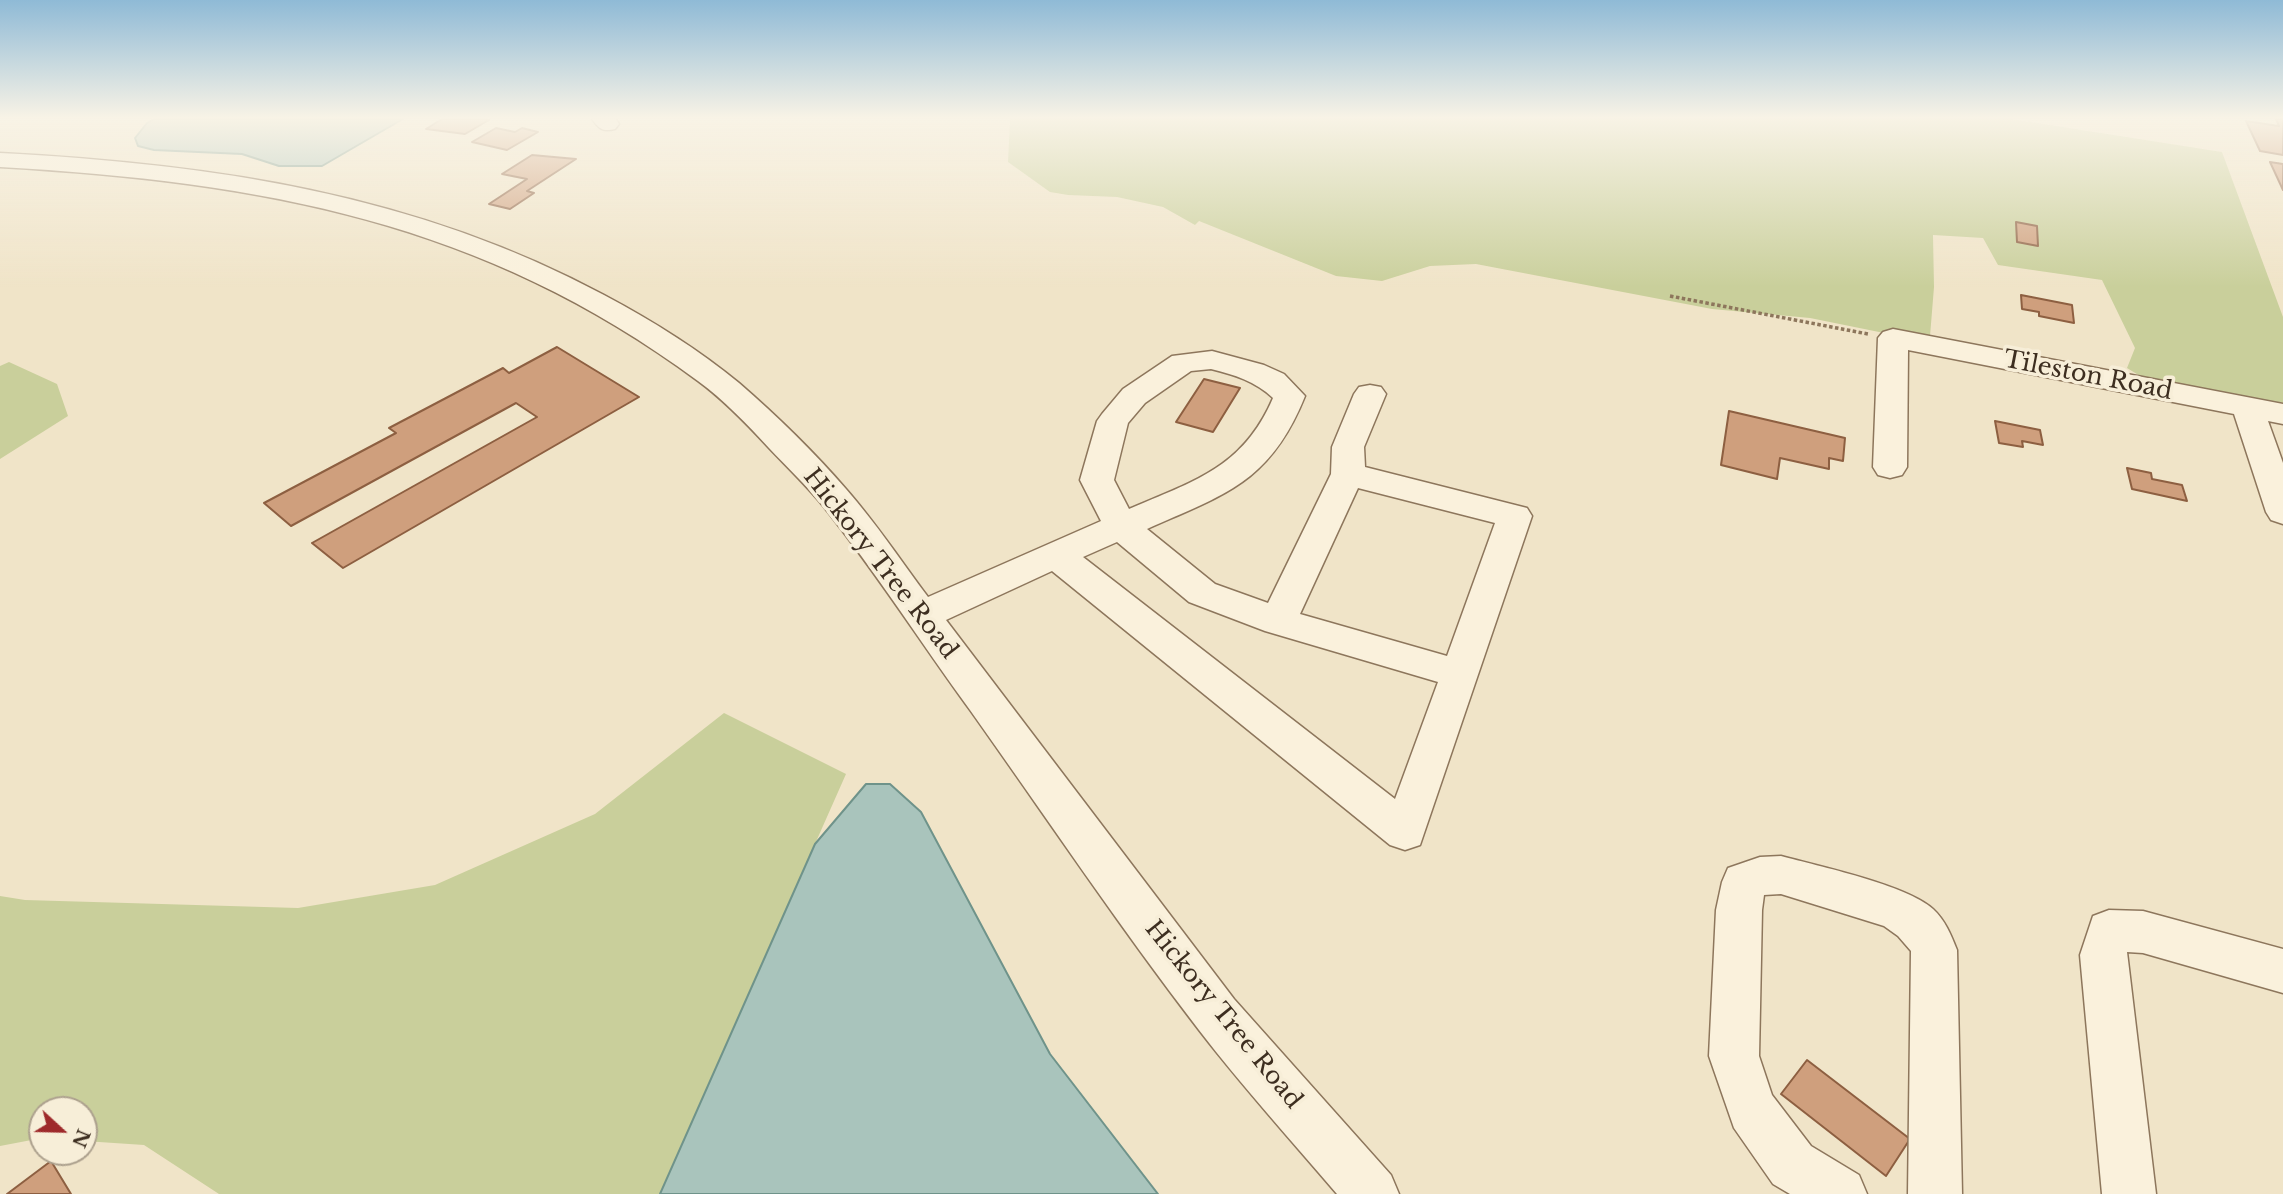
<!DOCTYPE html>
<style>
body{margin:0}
#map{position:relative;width:2283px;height:1194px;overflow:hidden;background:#f0e4c8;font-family:"Libre Baskerville",serif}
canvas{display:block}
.north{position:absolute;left:28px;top:1096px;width:70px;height:70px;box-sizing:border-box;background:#f7eed8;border:2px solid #ada18e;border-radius:50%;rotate:112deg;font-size:19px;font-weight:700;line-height:28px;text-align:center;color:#3d2e20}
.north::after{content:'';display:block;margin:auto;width:24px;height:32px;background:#9e2a2b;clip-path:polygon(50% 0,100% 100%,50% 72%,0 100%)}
</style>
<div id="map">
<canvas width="2283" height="1194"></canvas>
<div class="north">N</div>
</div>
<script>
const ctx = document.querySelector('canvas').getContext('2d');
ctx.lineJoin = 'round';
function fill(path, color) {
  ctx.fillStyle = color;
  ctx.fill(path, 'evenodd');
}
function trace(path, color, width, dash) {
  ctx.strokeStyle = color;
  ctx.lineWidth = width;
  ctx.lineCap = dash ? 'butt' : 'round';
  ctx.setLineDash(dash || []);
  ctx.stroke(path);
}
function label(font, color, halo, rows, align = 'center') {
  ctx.font = font + ' "Libre Baskerville",serif';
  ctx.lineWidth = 7;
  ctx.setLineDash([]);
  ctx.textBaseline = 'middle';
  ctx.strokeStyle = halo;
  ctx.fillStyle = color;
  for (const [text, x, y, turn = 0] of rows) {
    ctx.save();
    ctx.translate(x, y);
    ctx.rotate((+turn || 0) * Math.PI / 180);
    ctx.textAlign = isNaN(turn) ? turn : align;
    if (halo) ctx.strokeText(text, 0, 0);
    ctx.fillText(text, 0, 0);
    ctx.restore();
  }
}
const green = new Path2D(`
 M1010,119H2012L2222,152L2283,317V411L2158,387L2127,368L2135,348L2102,280L1998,265L1983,238L1933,235L1934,287L1930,336L1884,333L1810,318L1712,309L1476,264L1430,266L1382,281L1336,276L1199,221L1195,225L1163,207L1117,197L1068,195L1050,192L1008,162Z
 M9,362L57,384L68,416L0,459V366Z
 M724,713L846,774L660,1194H219L144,1145L84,1141V1110H42V1138L0,1146V896L25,900L298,908L435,885L595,814Z`);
const water = new Path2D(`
 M154,119H403L322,166H279L242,154L154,150L138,146L135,138L147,123Z
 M866,784H890L921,812L1050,1054L1158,1194H660L815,844Z`);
const building = new Path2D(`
 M442,119H485L489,120L465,134L426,129Z
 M2276,119H2283V155L2260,151L2246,121L2279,126Z
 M496,128L515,132L522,128L538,132L507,150L472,142Z
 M532,155L576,159L527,191L534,193L510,209L489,204L527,179L502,174Z
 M2270,162L2283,164V190Z
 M2016,222L2037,226L2038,246L2017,242Z
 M2021,295L2072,305L2074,323L2039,316V312L2022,309Z
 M557,347L639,397L343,568L312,543L537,417L516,403L291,526L264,503L396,433L389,428L503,368L509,373Z
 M1204,379L1240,388L1213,432L1176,422Z
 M1729,411L1845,438L1843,461L1829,458V469L1780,458L1777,479L1721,465Z
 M1995,421L2040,430L2043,445L2022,441L2023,447L1999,443Z
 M2127,468L2151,473L2152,479L2182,485L2187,501L2132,489Z
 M1807,1060L1910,1139L1886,1176L1781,1094Z
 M51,1161L71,1194H7Z`);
const path = new Path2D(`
 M1670,296L1868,334`);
const minor = new Path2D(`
 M592,119H616L619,124L615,129C603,132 599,129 592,119Z
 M0,153C211,164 414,193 604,295C651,320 698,349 739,383C777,416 814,452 846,489C876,523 901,561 928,597L1101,521L1080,480L1097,421L1102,414L1123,389L1172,356L1212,351L1264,365L1284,374L1305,396C1270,483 1225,494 1147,529L1215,584L1268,603L1331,474L1332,447L1354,394L1359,387L1370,385L1381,387L1386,394L1364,447L1365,467L1527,508L1532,516L1420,845L1405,850L1390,845L1052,571L946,620L1234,999L1391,1175L1399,1194H1337C1291,1140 1242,1086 1199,1030C1119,926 1046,817 970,710C921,643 876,572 824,507C807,486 787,467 769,448C747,424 724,400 698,381C482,221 262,182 0,167ZM1211,369C1235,375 1255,381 1273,398C1243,468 1194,481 1129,509L1114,480L1128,423L1145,403L1191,371ZM1358,488L1495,523L1447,656L1300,614ZM1117,542L1189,602L1265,631L1438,682L1395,799L1083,557Z
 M1893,329L2283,404V424L2268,421L2283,463V524L2271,520L2266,512L2234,414L1908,350L1907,467L1902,475L1890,478L1878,475L1873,467L1878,338L1883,332Z
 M1781,856C1818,866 1907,885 1933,909C1945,920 1951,935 1957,950L1962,1194H1908L1911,951L1898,936L1884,926L1781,894L1764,895L1762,910L1759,1056L1772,1095L1811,1146L1859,1175L1867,1194H1790L1773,1184L1734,1128L1709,1056L1716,910L1722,882L1728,868L1760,857Z
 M2109,910L2143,911L2283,949V993L2143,953L2127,952L2156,1194H2102L2080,955L2093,916Z`);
const streetNames = [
 ["Tileston Road",2088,376,11],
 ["Hickory Tree Road",880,564,52],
 ["Hickory Tree Road",1223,1015,51]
];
fill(green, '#c9cf9b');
fill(water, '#a9c4bc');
trace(water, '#6f938a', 2);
fill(building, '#cf9f7d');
trace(building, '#8d5f41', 2);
trace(minor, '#8d765c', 3);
trace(path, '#8d765c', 3.5, [3.5, 2.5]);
fill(minor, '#faf1dc');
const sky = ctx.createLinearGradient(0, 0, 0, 287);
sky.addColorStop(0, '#8fbad6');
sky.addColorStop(0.41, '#f8f3e6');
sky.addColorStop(1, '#f8f3e600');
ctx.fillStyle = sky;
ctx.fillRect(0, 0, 2283, 287);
label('24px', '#3d2e20', '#f7eed8', streetNames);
</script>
